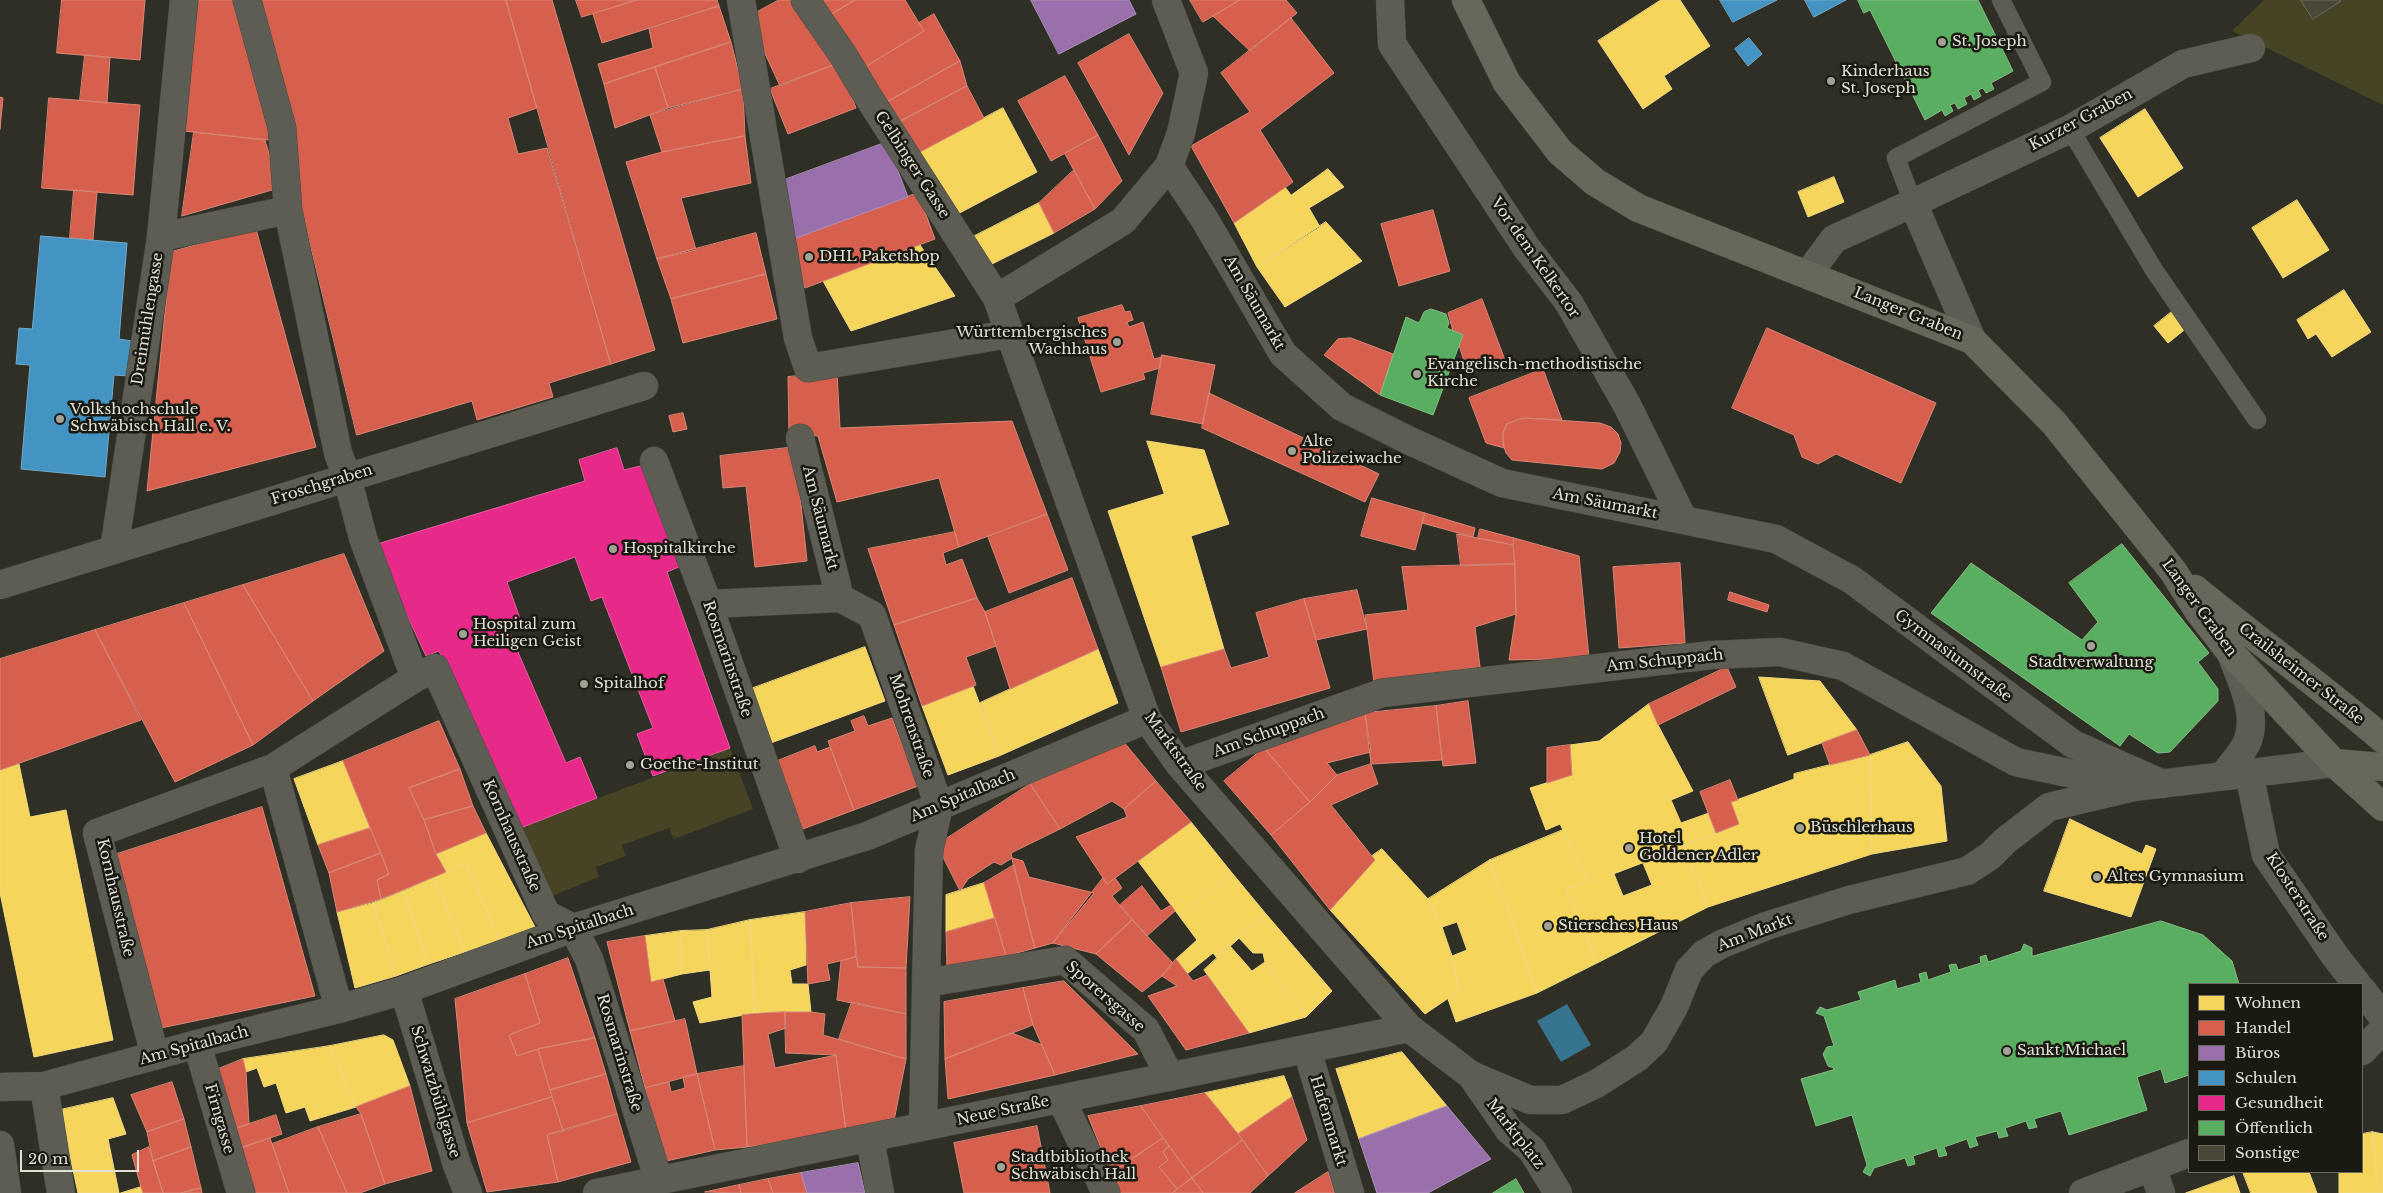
<!DOCTYPE html>
<meta charset="utf-8">
<style>
body{margin:0}
#map{position:relative;width:2383px;height:1193px;overflow:hidden;background:#2f2f25;font-family:"Libre Baskerville",serif}
canvas{display:block}
.legend{position:absolute;left:2188px;top:983px;width:175px;height:190px;box-sizing:border-box;background:#1b1a12;border:1px solid #6a6960;margin:0;padding:6px 9px;list-style:none;font-size:15px;color:#e0e0d4}
.legend li{display:flex;align-items:center;gap:10px;height:25px}
.legend b{width:25px;border:1px solid #6a6960}
.scale{position:absolute;left:20px;top:1150px;width:119px;height:22px;box-sizing:border-box;border:2px solid #e0e0d4;border-top:0;padding-left:6px;font-size:15px;line-height:18px;white-space:nowrap;color:#e0e0d4;-webkit-text-stroke:4px #1b1a12;paint-order:stroke}
</style>
<div id="map">
<canvas width="2383" height="1193"></canvas>
<ul class="legend">
<li><b style="height:14px;background:#f6d55c"></b>Wohnen</li>
<li><b style="height:14px;background:#d6604d"></b>Handel</li>
<li><b style="height:14px;background:#9970ab"></b>Büros</li>
<li><b style="height:14px;background:#4393c3"></b>Schulen</li>
<li><b style="height:14px;background:#e7298a"></b>Gesundheit</li>
<li><b style="height:14px;background:#5aae61"></b>Öffentlich</li>
<li><b style="height:14px;background:#4a4939"></b>Sonstige</li>
</ul>
<div class="scale">20 m</div>
</div>
<script>
const ctx = document.querySelector('canvas').getContext('2d');
ctx.lineJoin = 'round';
function fill(path, color) {
  ctx.fillStyle = color;
  ctx.fill(path, 'evenodd');
}
function trace(path, color, width, dash) {
  ctx.strokeStyle = color;
  ctx.lineWidth = width;
  ctx.lineCap = dash ? 'butt' : 'round';
  ctx.setLineDash(dash || []);
  ctx.stroke(path);
}
function label(font, color, halo, rows, align = 'center') {
  ctx.font = font + ' "Libre Baskerville",serif';
  ctx.lineWidth = 5;
  ctx.setLineDash([]);
  ctx.textBaseline = 'middle';
  ctx.strokeStyle = halo;
  ctx.fillStyle = color;
  for (const [text, x, y, turn = 0] of rows) {
    ctx.save();
    ctx.translate(x, y);
    ctx.rotate((+turn || 0) * Math.PI / 180);
    ctx.textAlign = isNaN(turn) ? turn : align;
    if (halo) ctx.strokeText(text, 0, 0);
    ctx.fillText(text, 0, 0);
    ctx.restore();
  }
}
const green = new Path2D(`
 M2264,0H2383V105L2232,31Z
 M730,748L753,809L674,839L669,828L622,845L626,856L596,867L599,877L544,899L518,829Z`);
const water = new Path2D(`
 M1567,1004L1591,1045L1561,1062L1537,1021Z`);
const homes = new Path2D(`
 M1661,0H1680L1710,46L1664,76L1672,89L1643,109L1598,41Z
 M1003,108L1037,172L952,217L918,153Z
 M2145,109L2183,168L2138,197L2100,138Z
 M1328,169L1344,187L1309,208L1320,227L1257,267L1234,223L1285,187L1291,195Z
 M1834,177L1844,202L1808,217L1798,192Z
 M2297,200L2329,250L2283,278L2252,228Z
 M1039,203L1054,233L980,270L965,241Z
 M1326,222L1362,261L1285,307L1257,267Z
 M920,245L955,296L851,331L823,281Z
 M2344,290L2371,332L2332,357L2316,334L2308,339L2297,320Z
 M2174,310L2188,327L2168,343L2154,326Z
 M1147,441L1204,450L1229,524L1191,536L1224,649L1161,667L1108,511L1164,494Z
 M865,647L885,701L768,744L748,690Z
 M1098,649L1118,703L999,756L980,703Z
 M1759,677L1820,681L1857,730L1788,755Z
 M973,686L999,756L948,775L922,706Z
 M1649,704L1658,725L1693,791L1671,800L1681,823L1709,813L1716,833L1684,846L1708,907L1597,963L1566,889L1588,881L1560,824L1546,830L1530,788L1572,775L1570,745L1599,741ZM1643,863L1652,885L1623,896L1614,874Z
 M1908,742L1941,786L1947,841L1872,854L1870,755Z
 M1870,755L1872,854L1708,907L1684,846L1739,824L1731,802L1794,779V774Z
 M343,761L370,828L318,845L294,779Z
 M19,764L30,817L66,810L113,1040L34,1057L0,893V770Z
 M2070,819L2142,854L2146,845L2156,849L2131,917L2044,891Z
 M1191,822L1232,873L1180,917L1138,861Z
 M1563,830L1588,881L1566,889L1597,963L1537,993L1490,860Z
 M486,833L535,927L500,940L466,864L446,872L436,854Z
 M1382,849L1428,899L1442,927L1452,956L1459,991L1425,1014L1330,910L1375,860L1372,856Z
 M1490,860L1537,993L1456,1022L1448,999L1459,991L1452,956L1467,950L1457,922L1442,927L1428,899Z
 M466,864L500,940L465,952L434,877Z
 M1232,873L1266,914L1217,958L1213,953L1187,974L1176,959L1197,940L1180,917Z
 M434,877L465,952L429,964L403,891Z
 M984,883L995,918L946,932V895Z
 M403,891L429,964L396,976L373,903Z
 M373,903L396,976L355,988L337,912Z
 M805,912L806,965L790,970L792,984H808L811,1012L755,1013L750,920Z
 M1266,914L1332,991L1306,1017L1265,962L1263,953H1253L1239,938Z
 M750,920L755,1013L700,1023L693,1002L712,997L707,930Z
 M707,930L710,970L682,974L681,931Z
 M681,931L682,974L651,982L645,936Z
 M1230,946L1252,971L1265,962L1306,1017L1249,1033L1204,970Z
 M384,1035L393,1040L410,1086L356,1107L330,1046Z
 M330,1046L356,1107L310,1121L305,1107L286,1113L276,1083L264,1087L257,1068L246,1072L243,1059Z
 M1402,1052L1447,1106L1359,1139L1336,1069Z
 M1284,1076L1292,1097L1238,1134L1205,1093Z
 M113,1098L126,1134L108,1139L119,1193H78L60,1110Z
 M2373,1132L2378,1193H2339V1172H2362V1134Z
 M2373,1132L2383,1134V1193H2378Z
 M2243,1172H2309L2317,1193H2251Z
 M2234,1176L2240,1193H2186Z
 M141,1187L143,1193H121Z`);
const shops = new Path2D(`
 M62,0H145L140,60L57,53Z
 M196,0H236L279,141L183,131Z
 M251,0H506L537,108L508,118L518,154L547,148L611,364L549,383L553,397L477,420L472,401L357,435Z
 M506,0H552L655,350L611,364Z
 M576,0H637L582,17Z
 M637,0H717L719,6L602,43L593,14Z
 M779,0H799L839,63L780,86L748,17Z
 M824,0H855L832,14Z
 M855,0H905L924,31L865,67L832,14Z
 M1190,0H1240L1203,22Z
 M1240,0H1286L1297,13L1250,51L1213,16Z
 M719,6L731,42L604,84L598,64L653,48L649,29Z
 M934,14L960,61L887,102L865,67L924,31L919,23Z
 M1291,18L1334,73L1260,130L1293,182L1234,223L1191,146L1250,112L1221,73Z
 M1129,34L1163,93L1129,155L1078,63Z
 M731,42L743,89L668,108L655,67Z
 M85,55L110,57L107,103L80,100Z
 M960,61L967,86L901,121L887,102Z
 M839,63L856,108L788,134L770,89Z
 M655,67L668,108L615,128L604,84Z
 M1065,76L1098,135L1051,161L1018,101Z
 M967,86L984,118L918,153L901,121Z
 M743,89L745,136L662,152L650,115Z
 M0,97L3,98L0,129Z
 M49,98L140,105L133,195L42,188Z
 M194,132L265,140L279,188L182,216Z
 M1098,135L1122,181L1095,209L1065,154Z
 M745,136L751,183L681,198L696,250L657,259L626,162L662,152Z
 M1074,170L1095,209L1054,233L1039,203Z
 M74,190L97,192L93,240L70,238Z
 M918,193L935,239L805,288L788,241Z
 M1433,210L1450,271L1399,286L1381,224Z
 M256,229L316,447L147,491L171,252Z
 M756,233L766,274L671,299L657,259Z
 M766,274L777,319L683,343L671,299Z
 M1482,299L1505,360L1468,374L1459,345L1463,335L1453,331L1448,313Z
 M1122,305L1125,312L1130,311L1133,320L1127,322L1129,327L1143,322L1154,359L1162,357L1160,368L1143,373L1145,379L1101,392L1078,318Z
 M1767,328L1936,403L1901,483L1836,454L1818,464L1802,457L1794,435L1732,408Z
 M1351,338L1393,354L1380,395L1324,355L1338,339Z
 M1162,355L1215,365L1203,424L1151,414Z
 M1543,369L1562,420L1525,418L1516,420L1507,424L1503,433L1504,448L1486,443L1469,398Z
 M837,372L840,428L1012,421L1047,514L959,547L939,478L837,502L818,436L789,434L788,377Z
 M1209,393L1379,474L1365,502L1202,428Z
 M683,413L687,429L673,432L669,416Z
 M1525,418L1600,423L1611,427L1618,434L1621,443L1620,452L1614,463L1602,469L1512,460L1506,453L1503,444V433L1507,424Z
 M795,447L807,561L755,567L746,486L723,488L720,456Z
 M1372,498L1425,513L1415,550L1361,536Z
 M1425,513L1475,528L1473,537L1422,523Z
 M1047,514L1068,570L1009,593L988,537Z
 M1480,529L1514,538L1513,545L1478,538Z
 M955,532L959,547L943,553L946,565L962,559L977,598L894,625L868,549Z
 M1457,534L1513,545L1515,564L1461,566Z
 M1514,538L1579,556L1589,658L1509,660L1516,614Z
 M344,554L384,651L313,701L243,585Z
 M1680,563L1685,643L1619,648L1613,567Z
 M1515,564L1516,614L1475,627L1480,667L1374,682L1365,615L1408,610L1402,567Z
 M1072,578L1098,649L1010,689L985,612Z
 M243,585L313,701L253,745L184,603Z
 M1357,590L1367,629L1316,640L1304,599Z
 M1730,592L1769,605L1767,612L1728,600Z
 M977,598L985,612L996,646L966,657L976,685L922,706L894,625Z
 M1304,599L1330,688L1181,732L1161,667L1224,649L1231,668L1269,657L1256,613Z
 M184,603L253,745L175,782L95,630Z
 M95,630L141,720L0,770V659Z
 M1727,667L1736,687L1658,725L1649,704Z
 M1468,701L1476,763L1443,766L1436,706Z
 M1436,706L1442,760L1371,764L1365,713Z
 M1365,713L1371,752L1327,763L1337,775L1310,802L1264,748Z
 M864,716L868,726L892,718L918,786L854,810L828,741L855,731L851,721Z
 M439,721L460,769L409,788L424,820L436,854L446,872L381,899L377,880L389,874L343,761Z
 M1857,730L1870,755L1830,765L1822,743Z
 M1123,741L1156,781L1124,809L1112,801L1060,829L1030,784Z
 M1570,745L1572,775L1547,783V748Z
 M815,746L817,752L830,747L854,810L800,830L775,762Z
 M1264,748L1310,802L1271,835L1224,781Z
 M1371,764L1378,784L1331,805L1375,860L1330,910L1271,835L1310,802L1337,775Z
 M460,769L473,806L424,820L409,788Z
 M1730,780L1738,800L1731,802L1739,824L1716,833L1700,792Z
 M1156,781L1191,822L1107,884L1076,837L1127,817L1124,809Z
 M1030,784L1060,829L1011,853L1012,858L1001,865L994,862L968,879L960,891L937,845Z
 M473,806L486,833L436,854L424,820Z
 M262,807L315,996L161,1028L114,855Z
 M370,828L381,853L329,873L318,845Z
 M381,853L389,874L377,880L381,899L337,912L329,873Z
 M1012,858L1023,861L1029,877L1094,893L1053,943L1035,948Z
 M1014,865L1035,948L1006,956L984,883Z
 M1103,878L1107,884L1115,878L1122,888L1112,896L1132,920L1096,954L1053,943Z
 M1142,886L1161,911L1171,905L1175,911L1147,936L1120,905Z
 M910,897L906,968L858,967L851,903Z
 M851,903L856,957L827,964L830,980L808,984L805,912Z
 M995,918L1006,956L947,968L946,932Z
 M1132,920L1173,963L1162,976L1142,992L1096,954Z
 M645,936L651,982L663,979L675,1021L630,1031L607,942Z
 M856,957L858,967L906,968V1014L837,1000L841,961Z
 M568,958L595,1038L538,1049L517,1056L509,1035L540,1023L525,974Z
 M1176,959L1193,981L1207,975L1249,1033L1186,1050L1148,996L1177,986L1162,976Z
 M525,974L540,1023L509,1035L517,1056L538,1049L552,1097L467,1123L455,999Z
 M1064,981L1138,1054L1055,1075L1033,1025L1023,988Z
 M1023,988L1033,1025L945,1059L944,1002Z
 M852,1002L906,1014V1059L839,1039Z
 M785,1012L786,1028L768,1034L775,1068L836,1055L846,1132L747,1147L742,1015Z
 M785,1012H811L825,1014L823,1035L906,1059L893,1126L846,1132L836,1055L786,1053Z
 M685,1019L697,1074L645,1088L630,1031Z
 M1012,1033L1042,1045L1055,1075L948,1099L945,1059Z
 M595,1038L606,1074L550,1090L538,1049Z
 M243,1059L246,1072L249,1124L231,1130L211,1072Z
 M744,1066L747,1147L715,1150L697,1074Z
 M606,1074L617,1114L563,1131L550,1090Z
 M697,1074L715,1150L662,1162L645,1088L669,1082L671,1092L685,1088L683,1077Z
 M172,1082L184,1119L147,1132L131,1095Z
 M410,1086L432,1171L385,1184L361,1114L356,1107Z
 M1205,1093L1243,1140L1192,1178L1141,1106Z
 M552,1097L563,1131L547,1135L558,1182L487,1192L467,1123Z
 M1292,1097L1307,1140L1268,1176L1238,1134Z
 M1141,1106L1163,1138L1111,1173L1088,1116Z
 M361,1114L385,1184L360,1193H347L318,1127Z
 M617,1114L631,1162L558,1182L547,1135Z
 M276,1115L282,1134L238,1149L231,1130Z
 M184,1119L191,1147L153,1161L147,1132Z
 M1037,1126L1050,1193H964L954,1143Z
 M318,1127L347,1193H289L272,1144Z
 M270,1138L289,1193H253L238,1149Z
 M1163,1138L1169,1146L1163,1152L1168,1160L1159,1167L1177,1189L1172,1193H1120L1111,1173Z
 M1243,1140L1268,1176L1250,1193H1203L1192,1178Z
 M1169,1146L1192,1178L1177,1189L1159,1167L1168,1160L1163,1152Z
 M149,1147L153,1161L163,1193H143L141,1187L132,1155Z
 M191,1147L201,1188L181,1193H163L153,1161Z
 M1328,1172L1335,1193H1295Z
 M801,1173L807,1193H773L768,1179Z
 M1192,1178L1203,1193H1172L1177,1189Z
 M768,1179L773,1193H741L739,1185Z
 M739,1185L741,1193L705,1192Z
 M201,1188L202,1193H181Z`);
const offices = new Path2D(`
 M1031,0H1129L1136,14L1059,54Z
 M887,142L908,197L796,238L776,183Z
 M1447,1106L1491,1159L1428,1193H1377L1359,1139Z
 M858,1163L865,1193H807L801,1173Z`);
const schools = new Path2D(`
 M1720,0H1777L1733,22Z
 M1805,0H1846L1814,17Z
 M1749,38L1762,54L1748,66L1735,49Z
 M41,236L127,243L119,339L132,341L129,376L114,375L105,477L21,469L30,365L16,364L19,328L32,329Z`);
const health = new Path2D(`
 M617,448L624,470L644,465L681,566L667,572L730,748L653,776L637,734L653,728L602,597L591,601L575,557L507,582L522,624L508,629L566,763L580,757L597,798L518,829L439,651L426,656L374,545L585,481L579,460Z`);
const public = new Path2D(`
 M1858,0H1978L2013,71L1991,83L1994,89L1986,93L1983,88L1978,90L1981,96L1974,100L1971,94L1964,98L1967,104L1958,109L1955,103L1950,105L1953,111L1945,116L1942,110L1925,120L1870,10L1864,13Z
 M1431,309L1446,314L1449,323L1447,328L1463,335L1433,415L1380,395L1406,317L1419,323L1424,312Z
 M2122,544L2209,653L2198,662L2218,689V701L2170,752L2158,753L2129,734L2120,746L1931,613L1971,563L2082,640L2098,622L2069,583Z
 M2161,921L2203,935L2232,961L2239,984H2189V1075L2165,1083L2161,1069L2137,1077L2147,1110L2069,1135L2061,1111L2034,1119L2037,1127L2029,1129L2026,1121L2005,1128L2008,1136L1999,1138L1997,1131L1975,1137L1978,1145L1970,1148L1967,1139L1944,1147L1947,1155L1939,1157L1937,1148L1913,1156L1915,1164L1908,1166L1905,1158L1874,1168L1870,1176L1863,1172L1867,1165L1852,1115L1816,1126L1801,1079L1833,1070L1834,1068L1828,1066L1823,1054L1827,1047L1834,1046L1824,1016L1816,1013L1820,1007L1827,1010L1861,1000L1858,992L1895,980L1897,989L1921,982L1919,974L1926,972L1928,980L1951,972L1949,965L1956,964L1958,970L1981,963L1980,957L1986,955L1988,962L2021,951L2024,944L2032,948V956Z
 M1516,1179L1524,1193H1493Z`);
const building = new Path2D(`
 M2301,0H2340L2341,1L2313,19Z`);
const lane = new Path2D(`
 M2070,129L2154,270L2257,420
 M1913,203L1896,158L2042,82L2001,0`);
const street = new Path2D(`
 M247,0L282,128L288,210L338,453L347,477L363,538L415,678
 M741,0L798,338L808,368L1009,334
 M805,0L843,55L867,95L997,298L1147,719L1180,765L1409,1028L1471,1075L1530,1100H1562L1596,1084L1637,1058L1654,1042L1674,1007L1689,970L1704,954L1722,944L1766,926L1849,900L1967,871L1990,856L2005,841L2049,807L2134,787L2334,763
 M1166,0L1194,73L1181,133L1169,166
 M1390,0L1392,44L1526,247L1569,303L1627,405L1683,519
 M161,237L288,210
 M1808,274L1834,239L1913,203
 M997,298L1123,221L1169,166L1205,220L1283,354L1342,407L1410,441L1502,483L1776,539L1852,580L2073,744L2163,784
 M1972,340L1913,203L2070,129L2183,64L2251,48
 M800,438L840,598
 M654,461L708,604L798,859
 M114,550L161,237L184,0
 M0,585L644,386
 M708,604L840,598L872,615L939,806L929,850L923,1126
 M1180,765L1382,693L1712,655L1780,652L1843,666L2016,762L2125,785
 M2249,773L2266,855L2335,956L2357,984
 M2223,776C2231,765 2243,753 2248,740C2258,712 2240,678 2231,653
 M573,928L589,959L659,1181
 M926,983L1065,960L1146,1030L1170,1077
 M404,990L457,1165L468,1193
 M2362,990L2383,1017
 M339,1009L273,768L415,678L435,668L546,914L573,928
 M197,1044L241,1193
 M1307,1050L1350,1193
 M2362,1051L2383,1030
 M155,1056L97,833L273,768
 M1471,1075L1509,1130L1532,1150L1558,1193
 M44,1086L61,1193
 M0,1087L44,1086L197,1044L339,1009L404,990L573,928L867,836L1147,719
 M1061,1099L1106,1193
 M870,1139L880,1193
 M0,1145L7,1193
 M2152,1167L2161,1193
 M597,1193L1409,1028
 M2083,1193L2189,1153`);
const secondary = new Path2D(`
 M1466,0L1507,83L1560,152L1595,182L1638,208L1972,340L2054,423L2173,571L2199,612L2231,653L2334,763L2383,807
 M2195,589C2257,640 2322,687 2383,739
 M2334,763L2383,767`);
const markers = [
 [1942,42,5,"#a2a297"],
 [1831,81,5,"#a2a297"],
 [809,257,5,"#a2a297"],
 [1117,342,5,"#a2a297"],
 [1417,374,5,"#a2a297"],
 [60,419,5,"#a2a297"],
 [1292,451,5,"#a2a297"],
 [613,549,5,"#a2a297"],
 [463,634,5,"#a2a297"],
 [2091,646,5,"#a2a297"],
 [584,684,5,"#a2a297"],
 [630,765,5,"#a2a297"],
 [1800,828,5,"#a2a297"],
 [1629,848,5,"#a2a297"],
 [2097,877,5,"#a2a297"],
 [1548,926,5,"#a2a297"],
 [2007,1051,5,"#a2a297"],
 [1001,1167,5,"#a2a297"]
];
const poiNames = [
 ["St. Joseph",1952,42],
 ["Kinderhaus",1841,72],
 ["St. Joseph",1841,89],
 ["DHL Paketshop",819,257],
 ["Württembergisches",1107,333,"right"],
 ["Wachhaus",1107,350,"right"],
 ["Evangelisch-methodistische",1427,365],
 ["Kirche",1427,382],
 ["Volkshochschule",70,410],
 ["Schwäbisch Hall e. V.",70,427],
 ["Alte",1302,442],
 ["Polizeiwache",1302,459],
 ["Hospitalkirche",623,549],
 ["Hospital zum",473,625],
 ["Heiligen Geist",473,642],
 ["Stadtverwaltung",2091,663,"center"],
 ["Spitalhof",594,684],
 ["Goethe-Institut",640,765],
 ["Büschlerhaus",1810,828],
 ["Hotel",1639,839],
 ["Goldener Adler",1639,856],
 ["Altes Gymnasium",2107,877],
 ["Stiersches Haus",1558,926],
 ["Sankt Michael",2017,1051],
 ["Stadtbibliothek",1011,1158],
 ["Schwäbisch Hall",1011,1175]
];
const streetNames = [
 ["Kurzer Graben",2081,120,-28],
 ["Gelbinger Gasse",912,165,57],
 ["Vor dem Kelkertor",1535,258,55],
 ["Am Säumarkt",1254,303,60],
 ["Langer Graben",1908,314,22],
 ["Dreimühlengasse",148,319,-81],
 ["Froschgraben",322,485,-17],
 ["Am Säumarkt",1605,504,11],
 ["Am Säumarkt",820,518,76],
 ["Langer Graben",2199,608,54],
 ["Gymnasiumstraße",1953,656,37],
 ["Rosmarinstraße",727,659,71],
 ["Am Schuppach",1665,661,-6],
 ["Crailsheimer Straße",2301,674,38],
 ["Mohrenstraße",911,726,71],
 ["Am Schuppach",1269,733,-20],
 ["Marktstraße",1175,752,54],
 ["Am Spitalbach",963,796,-23],
 ["Kornhausstraße",511,836,66],
 ["Klosterstraße",2297,897,57],
 ["Kornhausstraße",115,898,77],
 ["Am Spitalbach",580,927,-18],
 ["Am Markt",1755,933,-21],
 ["Sporersgasse",1105,997,41],
 ["Am Spitalbach",194,1046,-15],
 ["Rosmarinstraße",619,1053,73],
 ["Schwatzbühlgasse",435,1092,73],
 ["Neue Straße",1003,1111,-12],
 ["Firngasse",219,1119,74],
 ["Hafenmarkt",1328,1121,73],
 ["Marktplatz",1515,1134,52]
];
fill(green, '#464424');
fill(water, '#37748f');
fill(homes, '#f6d55c');
trace(homes, '#efd880', 1);
fill(shops, '#d6604d');
trace(shops, '#d98676', 1);
fill(offices, '#9970ab');
trace(offices, '#ae92b7', 1);
fill(schools, '#4393c3');
trace(schools, '#72aac8', 1);
fill(health, '#e7298a');
trace(health, '#e560a0', 1);
fill(public, '#5aae61');
trace(public, '#82bd84', 1);
fill(building, '#4a4939');
trace(building, '#6a6a61', 1);
trace(lane, '#4a4a42', 19);
trace(street, '#4a4a42', 29);
trace(secondary, '#4a4a42', 29);
trace(lane, '#5e5d54', 18);
trace(street, '#5e5d54', 28);
trace(secondary, '#67675c', 28);
for (const [x, y, r, color] of markers) {
  const dot = new Path2D();
  dot.arc(x, y, r, 0, 2 * Math.PI);
  ctx.fillStyle = color;
  ctx.fill(dot);
  trace(dot, '#1b1a12', 2);
}
label('15px', '#e0e0d4', '#1b1a12', poiNames, 'left');
label('15px', '#e0e0d4', '#1b1a12', streetNames);
</script>
